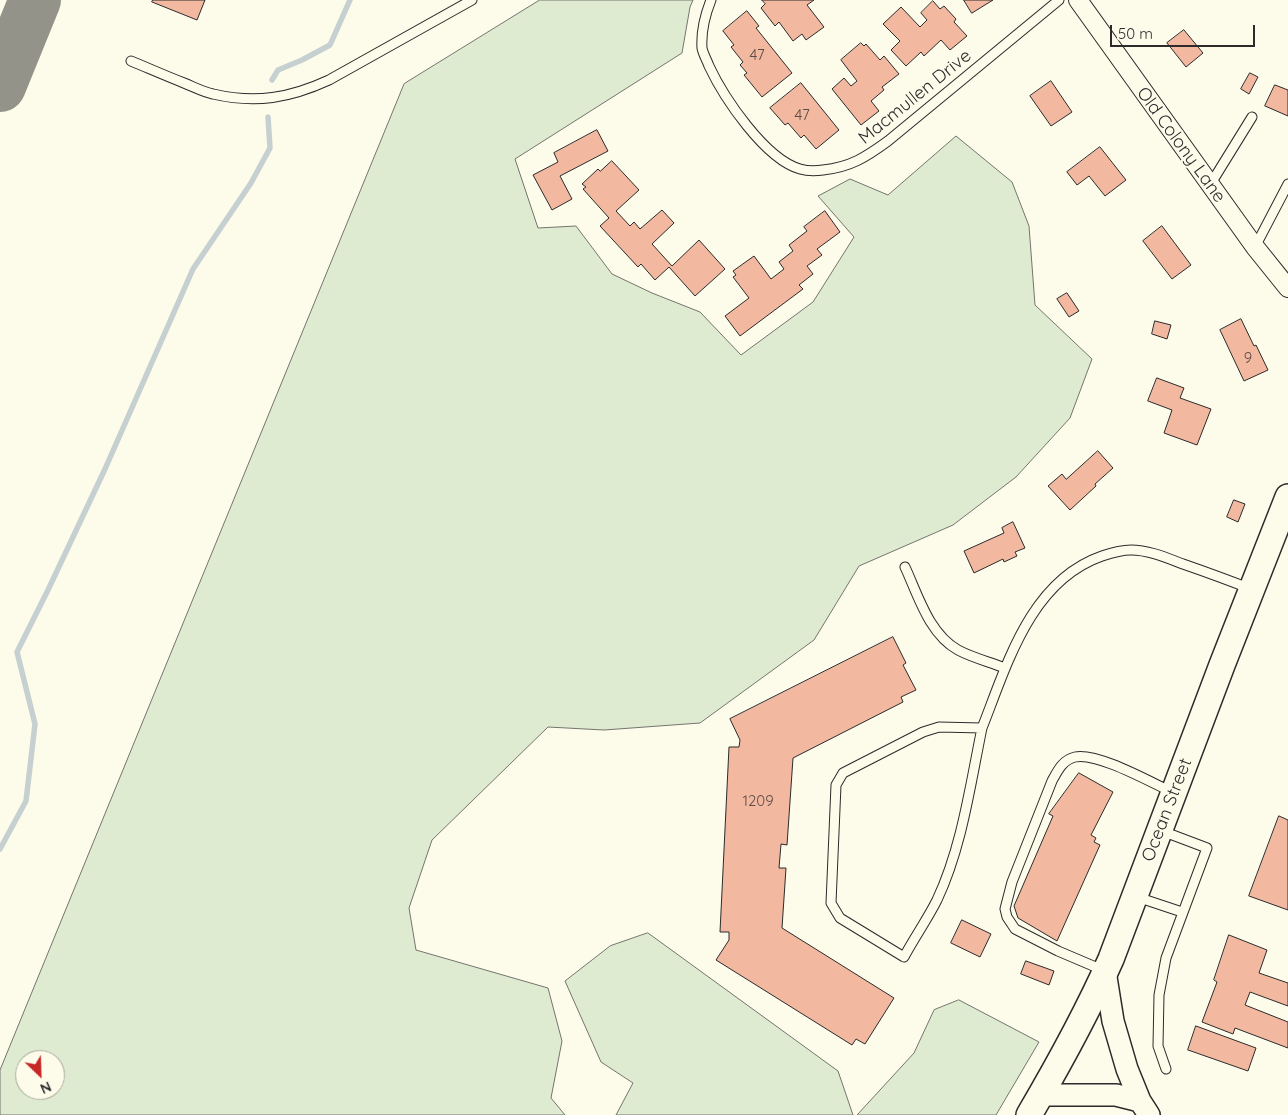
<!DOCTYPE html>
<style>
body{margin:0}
#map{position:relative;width:1288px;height:1115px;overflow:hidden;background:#fdfbea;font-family:Quicksand,sans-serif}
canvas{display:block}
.north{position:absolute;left:15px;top:1050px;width:50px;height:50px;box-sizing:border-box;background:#fdfbea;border:1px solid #a9a89e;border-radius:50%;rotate:156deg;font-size:14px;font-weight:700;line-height:20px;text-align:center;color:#2b2b2b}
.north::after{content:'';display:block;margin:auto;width:18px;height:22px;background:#c62828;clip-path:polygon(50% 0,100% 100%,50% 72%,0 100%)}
.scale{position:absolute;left:1110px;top:25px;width:145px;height:22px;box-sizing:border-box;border:2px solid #2b2b2b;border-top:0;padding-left:6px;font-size:15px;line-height:18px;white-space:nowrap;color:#2b2b2b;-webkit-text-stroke:4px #fdfbea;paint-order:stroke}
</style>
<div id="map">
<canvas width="1288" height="1115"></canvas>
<div class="north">N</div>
<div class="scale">50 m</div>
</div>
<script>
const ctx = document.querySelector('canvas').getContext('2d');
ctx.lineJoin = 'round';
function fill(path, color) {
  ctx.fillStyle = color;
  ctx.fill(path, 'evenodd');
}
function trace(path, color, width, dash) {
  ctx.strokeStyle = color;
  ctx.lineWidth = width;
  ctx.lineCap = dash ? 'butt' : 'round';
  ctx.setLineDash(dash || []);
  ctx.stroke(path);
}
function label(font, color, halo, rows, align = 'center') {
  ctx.font = font + ' Quicksand,sans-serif';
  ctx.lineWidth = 4;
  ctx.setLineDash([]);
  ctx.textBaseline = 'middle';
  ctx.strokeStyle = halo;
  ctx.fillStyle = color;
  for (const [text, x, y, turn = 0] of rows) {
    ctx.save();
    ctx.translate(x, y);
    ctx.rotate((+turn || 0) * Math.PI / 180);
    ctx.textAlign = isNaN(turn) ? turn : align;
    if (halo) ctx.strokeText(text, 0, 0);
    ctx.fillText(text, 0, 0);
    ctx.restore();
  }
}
const green = new Path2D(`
 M540,0H693L690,7L682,53L515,159L538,228L576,226L612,274L652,293L700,312L741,355L813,302L854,237L818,196L850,179L888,195L956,136L1012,182L1029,226L1035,305L1092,359L1070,418L1016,477L953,525L859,566L814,640L700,723L604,730L548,727L432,840L409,908L416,950L548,988L562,1041L551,1098L565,1115H0V1070L404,84ZM25,1060H55V1090H25Z
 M648,933L838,1071L853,1115H616L633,1083L601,1062L565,981L610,946Z
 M959,1000L1039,1042L996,1115H857L914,1053L934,1010Z`);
const stream = new Path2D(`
 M272,80L278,70L302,60L330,45L350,0
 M0,849L26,801L35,724L17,652L48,590L105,469L193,269L251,183L270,148L268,117`);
const taxiway = new Path2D(`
 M0,86L35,0`);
const building = new Path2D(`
 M153,0H205L197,20L152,2Z
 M762,0H814L807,5L824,27L806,40L802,34L793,41L779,22L775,26L761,8L765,4Z
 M964,0H993L972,13Z
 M933,1L940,9L944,6L956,19L954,22L967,36L950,50L941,40L924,56L921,52L906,66L891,50L900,41L883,24L901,7L920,27L927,20L921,13Z
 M747,11L759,26L756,28L792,73L762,97L744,75L747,73L740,65L743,62L731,47L734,45L723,31Z
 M1184,30L1203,53L1186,67L1167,43Z
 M861,43L864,46L866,44L880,60L884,56L899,74L882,87L884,90L871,101L879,111L861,125L832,89L844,78L851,86L857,81L841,60Z
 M1250,73L1258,77L1249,94L1241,89Z
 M1051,81L1072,112L1051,126L1030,96Z
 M801,83L839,130L816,149L804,135L801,138L788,123L785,125L770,108Z
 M1275,85L1288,90V116L1265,106Z
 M597,130L608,151L560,176L572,199L552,210L533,175L558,162L554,153Z
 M1100,147L1126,180L1105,196L1089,176L1077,185L1067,172Z
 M612,161L639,190L616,211L630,226L634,222L640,229L662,210L674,223L652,244L672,266L699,240L725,269L695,296L669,267L655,280L641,264L638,267L600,226L609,218L583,189L586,187L582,184L598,169L600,171Z
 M825,211L840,232L817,249L822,255L807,266L813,274L799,285L803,289L740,336L725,316L749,298L733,277L736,275L733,271L754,256L771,279L784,269L779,262L793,251L789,245L807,231L804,227Z
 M1162,226L1191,265L1172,279L1143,241Z
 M1067,293L1079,311L1069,317L1057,299Z
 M1241,319L1254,346L1256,345L1268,370L1244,381L1220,330Z
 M1155,321L1171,325L1167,339L1152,334Z
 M1157,378L1184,388L1180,398L1211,409L1197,445L1164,433L1172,410L1148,401Z
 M1098,451L1113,468L1095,484L1096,486L1070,510L1048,486L1062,474L1066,479Z
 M1234,500L1245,504L1238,522L1227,517Z
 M1013,522L1025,548L1015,552L1017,556L1004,562L1003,559L974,573L964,551L1004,533L1002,528Z
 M893,637L906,663L903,665L916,690L901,697L903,702L793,758L787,845L781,844L779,868H786L782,928L894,998L865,1044L856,1039L852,1045L716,960L729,940V932H720L729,747H739L740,740L730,719Z
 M1079,773L1113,792L1091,835L1096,838L1094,842L1100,845L1057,941L1018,918L1014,906L1053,816L1049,814Z
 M1279,816L1288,820V910L1249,896Z
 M962,920L991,934L980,957L951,943Z
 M1229,935L1267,950L1259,973L1288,983V1006L1250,992L1245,1005L1288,1022V1048L1235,1028L1233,1034L1202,1022L1217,982L1214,980Z
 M1026,961L1054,971L1049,985L1021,974Z
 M1196,1026L1256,1048L1248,1071L1188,1050Z`);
const service = new Path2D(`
 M711,0C705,15 701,32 702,48C703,54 707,60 709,66C724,98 765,159 800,169C807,171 816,171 823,170C851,167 866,157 888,141L1059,0
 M131,61C148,68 166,76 184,83C194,87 203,92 213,94C256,104 290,98 329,80L472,0
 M1210,185L1252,117
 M1255,247L1288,184
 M905,567C918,595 929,634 958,650C973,658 990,662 1005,668
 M982,728C970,786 962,847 937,900C927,920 914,938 904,957L840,918L831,903L836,785L843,773L923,732L939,727L982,728C1007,665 1030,581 1102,556C1111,553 1121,550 1131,550C1149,550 1167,558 1183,564C1206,572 1228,580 1251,589
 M1162,831L1207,848L1166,958L1159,995L1158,1046L1166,1069
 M1137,897L1182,912
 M1105,971L1058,951L1015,929L1007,917L1005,909L1012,882L1052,781C1057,772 1062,760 1075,757C1097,752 1150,782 1172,792`);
const minor = new Path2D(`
 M1078,0L1255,247L1288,288`);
const tertiary = new Path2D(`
 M1105,971L1113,1021L1127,1069L1140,1101
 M1041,1095H1116L1140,1101L1149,1115`);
const secondary = new Path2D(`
 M1029,1115C1059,1064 1087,1013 1111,959L1222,665L1288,497`);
const numberNames = [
 ["47",757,55],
 ["47",802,115],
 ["9",1248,358],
 ["1209",758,801]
];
const streetNames = [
 ["Macmullen Drive",915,97,-39],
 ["Old Colony Lane",1181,145,54],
 ["Ocean Street",1167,810,-69]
];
fill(green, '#deebd1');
trace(green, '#74746e', 1);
trace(stream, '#c7d0d0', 5.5);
trace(taxiway, '#94938a', 52);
fill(building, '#f2b8a0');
trace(building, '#2b2b2b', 1);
trace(service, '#2b2b2b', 11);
trace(minor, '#2b2b2b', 20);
trace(tertiary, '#2b2b2b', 24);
trace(secondary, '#2b2b2b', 28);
trace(service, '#fdfbea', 9);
trace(minor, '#fdfbea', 18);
trace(tertiary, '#fdfbea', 21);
trace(secondary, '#fdfbea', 25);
label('15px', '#5d4e48', null, numberNames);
label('18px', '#2b2b2b', '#fdfbea', streetNames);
</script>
